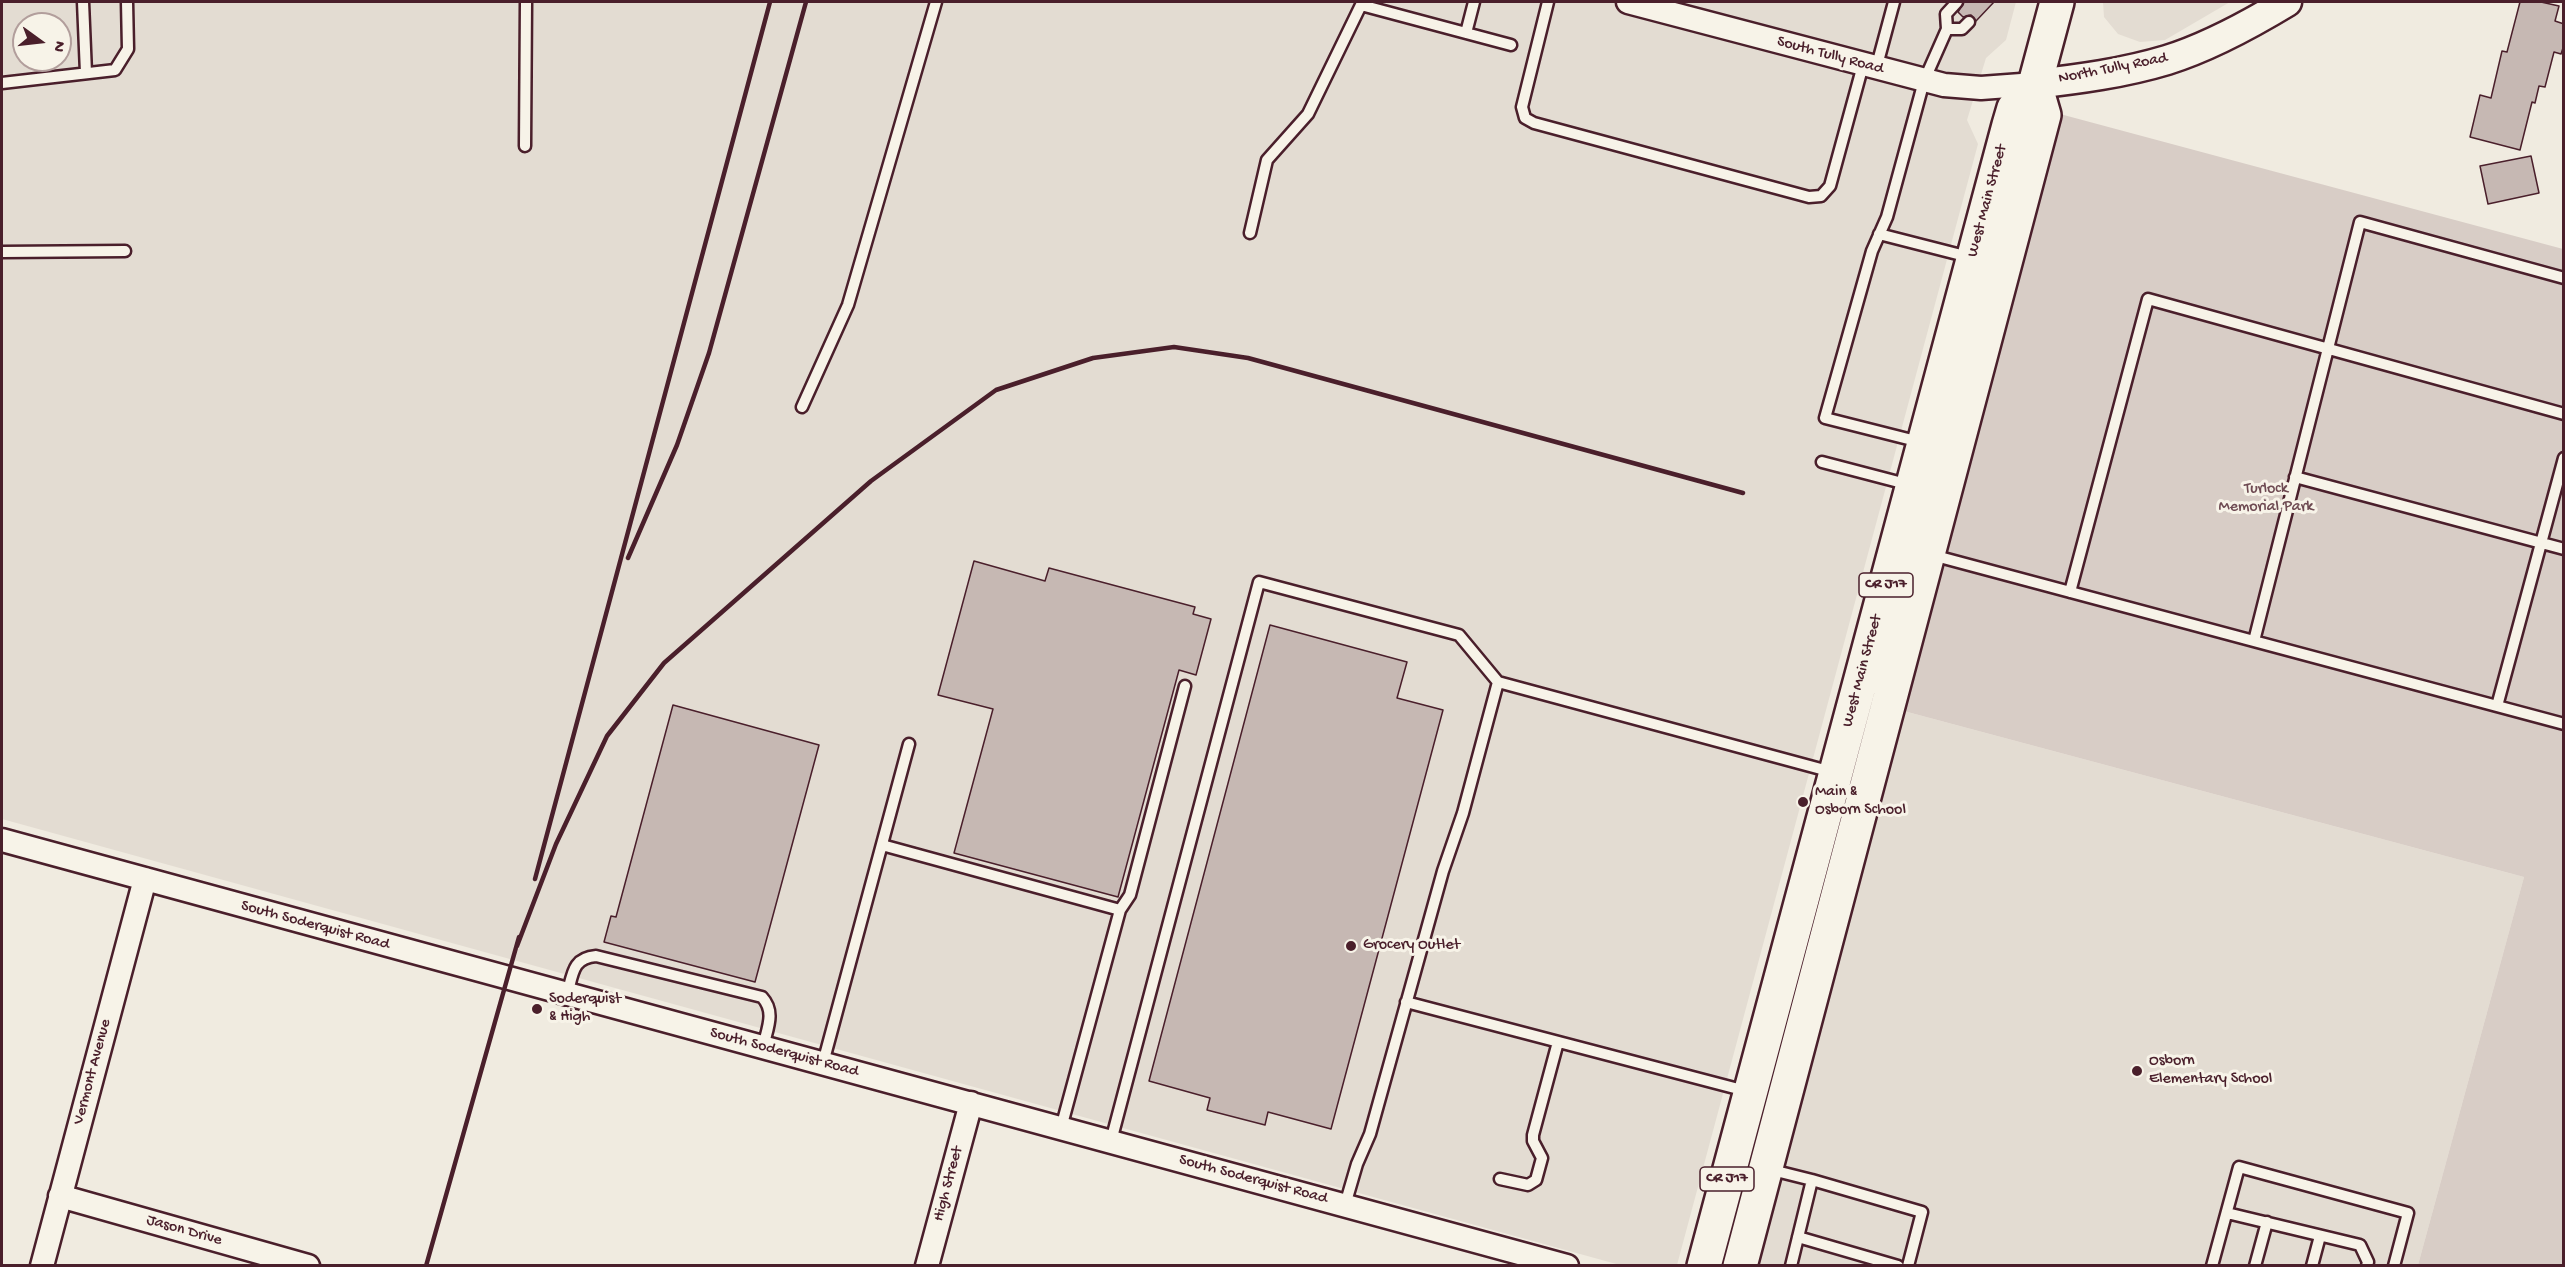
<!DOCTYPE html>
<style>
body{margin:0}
#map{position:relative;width:2565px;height:1267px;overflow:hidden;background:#f0ebe0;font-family:"Gochi Hand",sans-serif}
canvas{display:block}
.frame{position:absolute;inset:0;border:3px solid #4a1f2b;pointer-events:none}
.north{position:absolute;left:12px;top:12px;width:60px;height:60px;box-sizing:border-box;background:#f7f3e8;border:2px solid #b29e9c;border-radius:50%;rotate:105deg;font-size:16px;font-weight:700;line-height:24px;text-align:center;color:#4a1f2b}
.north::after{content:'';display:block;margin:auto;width:21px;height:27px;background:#4a1f2b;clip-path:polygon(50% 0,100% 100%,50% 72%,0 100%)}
</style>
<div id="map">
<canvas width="2565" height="1267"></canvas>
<div class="frame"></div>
<div class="north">N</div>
</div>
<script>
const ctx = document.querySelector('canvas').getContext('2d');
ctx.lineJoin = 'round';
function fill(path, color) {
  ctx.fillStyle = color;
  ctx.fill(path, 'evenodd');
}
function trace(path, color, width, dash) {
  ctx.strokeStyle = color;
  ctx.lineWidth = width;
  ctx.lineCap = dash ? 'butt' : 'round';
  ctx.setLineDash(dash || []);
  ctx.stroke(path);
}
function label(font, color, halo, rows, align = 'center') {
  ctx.font = font + ' "Gochi Hand",sans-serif';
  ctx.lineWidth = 6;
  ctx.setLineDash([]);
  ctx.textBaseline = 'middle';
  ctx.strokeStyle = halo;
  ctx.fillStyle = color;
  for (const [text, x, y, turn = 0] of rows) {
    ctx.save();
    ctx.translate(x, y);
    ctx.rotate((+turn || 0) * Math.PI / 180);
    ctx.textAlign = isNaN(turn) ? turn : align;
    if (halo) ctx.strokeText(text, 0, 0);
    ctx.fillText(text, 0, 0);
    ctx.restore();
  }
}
const built = new Path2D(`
 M2,2H2016L2006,40L1986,58L1967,120L1978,144L1677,1265H1620L2,819ZM24,24H60V60H24Z
 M2103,2H2230L2165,40L2140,42L2118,34L2104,17Z
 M1900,710L2524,877L2418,1265L1750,1266Z`);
const green = new Path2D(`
 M2060,114L2563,249V1265H2418L2524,877L1900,710Z`);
const building = new Path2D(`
 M1964,2H1994L1976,21L1971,15L1963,17L1958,12Z
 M2520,2H2541L2559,6L2555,21L2564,24V45L2561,54L2554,52L2545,87L2539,86L2535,103L2532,102L2520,150L2470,137L2480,95L2491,98L2502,51L2507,52Z
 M2531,156L2539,193L2488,204L2480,166Z
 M974,561L1045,581L1049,568L1195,607L1193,614L1211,619L1196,675L1179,670L1118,897L954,853L993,709L938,695Z
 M1270,625L1407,662L1397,698L1443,710L1331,1129L1268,1112L1265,1125L1207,1110L1210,1098L1149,1081Z
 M673,705L819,745L755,982L604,942L611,916L616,917Z`);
const service = new Path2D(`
 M83,2L86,73
 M1362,2L1361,5L1466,33
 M1474,2L1466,33L1511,45
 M1548,2L1522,107L1525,118L1534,123L1809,197L1821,196L1830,186L1863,65
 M1947,29H1962L1969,22
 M1876,69L1894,2
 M2,83L115,70L128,49L127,2
 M525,146L526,2
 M1250,233L1267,160L1308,114L1361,5
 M1879,234L1969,257
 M2,252L125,251
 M802,407L848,305L936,2
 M1920,442L1825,418L1872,251L1887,217L1924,81L1947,29L1946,14L1957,2
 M1822,462L1910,485
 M2295,477L2564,549
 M1932,555L2564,724
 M2070,592L2148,299L2564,414
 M2254,641L2360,222L2564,278
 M2497,706L2564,458
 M882,845L1120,910L1061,1128
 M1120,910L1130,895L1185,686
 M567,995C573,974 572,958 596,956L762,997C776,1012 767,1029 763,1047
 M1406,1002L1746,1091
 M823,1063L909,744
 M1111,1141L1259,582L1459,635L1498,682
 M1768,1169L1812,1180
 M1500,1179L1528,1185L1536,1180L1542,1158L1533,1141V1135L1558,1042
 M1345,1205L1357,1164L1370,1134L1443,871L1463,813L1498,682L1832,772
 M2227,1213L2360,1245L2368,1262L2367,1266
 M1798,1237L1898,1266
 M1791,1266L1812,1180L1922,1212L1908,1266
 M2212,1266L2239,1167L2408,1213L2394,1266
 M2255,1266L2267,1222
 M2312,1266L2320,1236`);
const minor = new Path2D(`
 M1628,2L1944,85L1981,88L2035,84
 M2,840L1567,1266
 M60,1196L308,1266
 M42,1266L145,879
 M927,1266L971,1103`);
const tertiary = new Path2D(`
 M2035,84C2079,79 2124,73 2167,60C2209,47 2249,25 2287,2`);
const primary = new Path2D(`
 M1704,1266L2009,125L2014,108L2035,84L2057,2
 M1740,1266L2044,115L2035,84`);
const rail = new Path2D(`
 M628,558L677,445L709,353L806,2
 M535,879L770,2
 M517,946L556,844L607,736L664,663L871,481L996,390L1093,358L1174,347L1248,358L1743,493
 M426,1266L519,937`);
const markers = [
 [1803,802,6,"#4a1f2b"],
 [1351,946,6,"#4a1f2b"],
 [537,1009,6,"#4a1f2b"],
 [2137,1071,6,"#4a1f2b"]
];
const shields = [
 [1886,585,54],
 [1727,1179,54]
];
const shieldNames = [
 ["CR J17",1886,585],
 ["CR J17",1727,1179]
];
const streetNames = [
 ["South Tully Road",1830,56,15],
 ["North Tully Road",2113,69,-11],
 ["West Main Street",1988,201,-75],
 ["West Main Street",1863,671,-75],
 ["South Soderquist Road",315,926,15],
 ["South Soderquist Road",784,1053,15],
 ["Vermont Avenue",93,1072,-75],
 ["South Soderquist Road",1253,1180,15],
 ["High Street",949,1184,-75],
 ["Jason Drive",184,1231,16]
];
const parkNames = [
 ["Turlock",2266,490],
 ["Memorial Park",2266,508]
];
const poiNames = [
 ["Main &",1815,793],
 ["Osborn School",1815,811],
 ["Grocery Outlet",1363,946],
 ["Soderquist",549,1000],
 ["& High",549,1018],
 ["Osborn",2149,1062],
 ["Elementary School",2149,1080]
];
fill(built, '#e3dcd2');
fill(green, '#d8cdc6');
fill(building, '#c6b8b3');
trace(building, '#4a1f2b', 1.5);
trace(service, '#4a1f2b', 15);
trace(minor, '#4a1f2b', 27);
trace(tertiary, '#4a1f2b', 33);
trace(primary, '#4a1f2b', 38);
trace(service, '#f7f3e8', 10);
trace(minor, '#f7f3e8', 22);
trace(tertiary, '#f7f3e8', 28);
trace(primary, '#f7f3e8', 33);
trace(rail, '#4a1f2b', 4.5);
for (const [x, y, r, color] of markers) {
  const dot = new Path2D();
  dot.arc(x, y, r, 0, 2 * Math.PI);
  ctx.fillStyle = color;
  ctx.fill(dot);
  trace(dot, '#f7f3e8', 2);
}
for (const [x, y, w] of shields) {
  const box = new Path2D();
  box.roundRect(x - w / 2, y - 12, w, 24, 4.5);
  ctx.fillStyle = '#f7f3e8';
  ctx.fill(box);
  trace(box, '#4a1f2b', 1.5);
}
label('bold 15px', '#4a1f2b', null, shieldNames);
label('16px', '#4a1f2b', '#f7f3e8', streetNames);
label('16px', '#6e4a52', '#f7f3e8', parkNames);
label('16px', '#4a1f2b', '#f7f3e8', poiNames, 'left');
</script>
